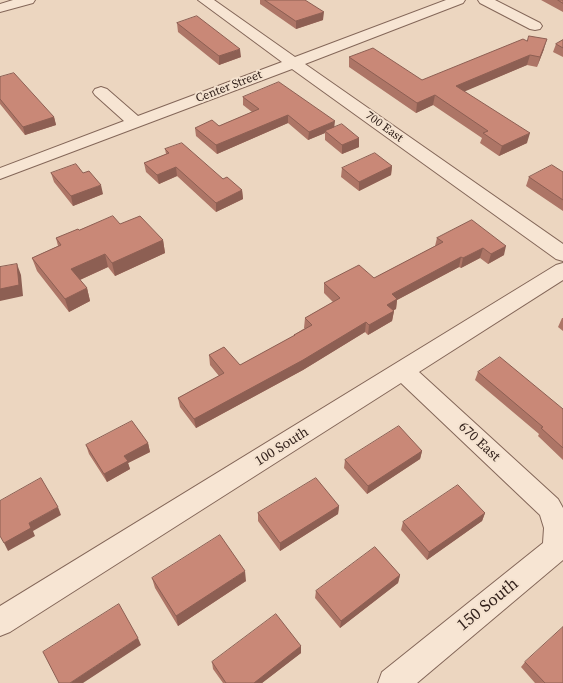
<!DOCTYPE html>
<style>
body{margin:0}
canvas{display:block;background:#ecd6c0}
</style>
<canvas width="563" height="683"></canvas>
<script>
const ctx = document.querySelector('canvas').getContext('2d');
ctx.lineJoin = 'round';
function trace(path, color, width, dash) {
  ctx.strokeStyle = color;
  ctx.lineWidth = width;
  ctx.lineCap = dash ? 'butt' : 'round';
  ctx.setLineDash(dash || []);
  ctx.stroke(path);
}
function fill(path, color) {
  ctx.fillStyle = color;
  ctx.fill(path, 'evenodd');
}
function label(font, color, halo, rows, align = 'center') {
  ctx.font = font + ' "Source Serif 4",serif';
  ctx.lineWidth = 4;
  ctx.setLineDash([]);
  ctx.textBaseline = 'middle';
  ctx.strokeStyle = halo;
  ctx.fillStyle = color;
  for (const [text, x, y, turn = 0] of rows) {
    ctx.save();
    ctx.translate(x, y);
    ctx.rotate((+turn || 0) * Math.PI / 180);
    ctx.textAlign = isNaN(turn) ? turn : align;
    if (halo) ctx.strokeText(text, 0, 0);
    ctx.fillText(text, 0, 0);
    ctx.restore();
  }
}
const minor = new Path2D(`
 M13,0H35L33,3L0,12V4Z
 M198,0H214L295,57L446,0H465L463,3L305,64L563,244V261L556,259L292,69L0,179V168L124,121L95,95L93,92L95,89L101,87L107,89L138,116L282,62Z
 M478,0H495L540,23L542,26L540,29L535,30L530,29L480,3Z
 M563,263V280L419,372L558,499L563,508V560L417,683H378L382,672L543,543L544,528L540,515L401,383L10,632L0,636V606L556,265Z`);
const wall = new Path2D(`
 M260,0H305L323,20L296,29L260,4Z
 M541,0H563V12Z
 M177,23L241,57L219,65L178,32Z
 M563,40V57L553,52L556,44Z
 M544,49L537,67L527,65L464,91L527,143L499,156L480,143L482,138L433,105L416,113L349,67V57L422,80Z
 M0,77L54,117L56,125L25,135L0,104Z
 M243,97L334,128L359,138V147L342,154L325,140V133L308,140L288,123L217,154L196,136L195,128L219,126L252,112L243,105Z
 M165,149L242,190L243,199L216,212L177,176L159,184L146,172L144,163L166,154Z
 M392,166L391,175L359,191L341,177L342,168Z
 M563,172V211L526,186L529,177Z
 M51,173L103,194L73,206L54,182Z
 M472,220L504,255L488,264L480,258L461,268L459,267L397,300L396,309L393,310L394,311L392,321L368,335L365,332L303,370L196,428L180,407L178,398L219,376L210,365L209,355L240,365L294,336V335L305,328H304L305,318L333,302L324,293V283L374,278L435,246L437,238Z
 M120,224L163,240L165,253L115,276L108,267L80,280L87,288L90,301L69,312L37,271L32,258L58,246L56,238L79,230Z
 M562,318H563V331L558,327Z
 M478,372L563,409V460L538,436L539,434L475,380Z
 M148,443L150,452L128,463L130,469L107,482L89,454L86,445Z
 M422,451L420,459L367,494L344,468L345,460Z
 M339,506L338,514L280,551L258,521V513Z
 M485,513L482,521L427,560L401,530L403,522Z
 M400,575L398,583L340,628L315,598L316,591Z
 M152,578L246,581L178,626L155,588Z
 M301,646V653L262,683H223L213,669L212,662Z
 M525,662L563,683H535L521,667Z`);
const shadedWall = new Path2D(`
 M324,12L323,20L296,29V21Z
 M547,39L544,49L537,67L540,57Z
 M240,49L241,57L219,65V56Z
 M530,55L527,65L454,96L456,86Z
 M435,95L433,105L416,113L417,103Z
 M288,115V123L217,154L216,145Z
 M54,117L56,125L25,135L23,127Z
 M335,121L334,129L325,131V133L308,140L309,132Z
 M530,133L527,143L499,156L502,146Z
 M359,138V147L342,154V145Z
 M392,166L391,175L359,191V182Z
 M176,167L177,176L159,184L157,175Z
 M101,185L103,194L73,206L71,196Z
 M242,190L243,199L216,212V203Z
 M163,240L165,253L115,276L112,263Z
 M506,246L504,255L488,264L491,254Z
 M483,248L480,258L461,268L463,258Z
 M105,254L108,267L75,282L71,269Z
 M461,257L459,267L397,300L396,309L385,315L387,305L392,294Z
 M17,264L21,275L23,296L0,301V289Z
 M87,288L90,301L69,312L65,299Z
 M394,311L392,321L368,335L369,325Z
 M366,322L365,332L303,370L196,428L194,419Z
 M148,443L150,452L128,463L130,469L107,482L104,474L124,456Z
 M422,451L420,459L367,494L368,486Z
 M339,506L338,514L280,551V543Z
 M58,507L61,515L33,531L35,536L8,551L4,543L29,523Z
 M485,513L482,521L427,560L429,552Z
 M245,571L246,581L178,626L176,616Z
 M400,575L398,583L340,628L341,621Z
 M138,638L141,645L83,683H70Z
 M301,646V653L262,683H254Z`);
const building = new Path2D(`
 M265,0H305L324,12L296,21Z
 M558,0H563V3Z
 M197,16L240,49L219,56L177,23Z
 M529,36L547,39L540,57L530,55L456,86L530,133L502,146L483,133L488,131L435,95L417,103L349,57L373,48L422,80L523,39L527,41Z
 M563,40V48L556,44Z
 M14,73L54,117L23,127L0,99V77Z
 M279,82L335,121L309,132L288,115L216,145L195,128L212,120L219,126L259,109L243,97Z
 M342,124L359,138L342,145L325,131Z
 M182,143L223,179L227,177L242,190L216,203L176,167L157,175L144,163L169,153L165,149Z
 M375,153L392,166L359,182L342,168Z
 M76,164L83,173L89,171L101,185L71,196L51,173Z
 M552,165L563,172V200L529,177Z
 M113,216L120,224L140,216L163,240L112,263L105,254L71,269L87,288L65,299L32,258L61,245L56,238L78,229L79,230Z
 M472,220L506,246L491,254L483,248L463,258L461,257L392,294L397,299L387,305L394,311L369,325L366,322L303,360L194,419L178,398L224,373L209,355L224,347L240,365L295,335H294L312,325L305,318L340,298L324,283L359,265L374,278L443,242L437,238Z
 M17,264L19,285L0,289V267Z
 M500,357L563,409V448L541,428L543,427L478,372Z
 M132,421L148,443L124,456L128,461L104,474L86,445Z
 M399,426L422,451L368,486L345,460Z
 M41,478L58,507L29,523L31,528L4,543L0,536V501Z
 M316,478L339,506L280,543L258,513Z
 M458,485L485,513L429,552L403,522Z
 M220,535L245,571L176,616L152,578Z
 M375,547L400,575L341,621L316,591Z
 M119,604L138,638L70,683H59L43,652Z
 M276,614L301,646L254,683H226L212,662Z
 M563,627V683H545L525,662Z`);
const farStreetnames = [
 ["Center Street",229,87,-21],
 ["700 East",384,127,36]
];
const streetNames = [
 ["670 East",479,442,43],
 ["100 South",282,447,-32]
];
const nearStreetnames = [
 ["150 South",488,605,-39]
];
trace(minor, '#846759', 2);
fill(minor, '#f7e5d3');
fill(wall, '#ad7566');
fill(shadedWall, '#8d5f53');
fill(building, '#c98877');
trace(building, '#8d5f53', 1);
label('12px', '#34231d', '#f4e2cf', farStreetnames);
label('14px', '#34231d', '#f4e2cf', streetNames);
label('17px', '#34231d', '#f4e2cf', nearStreetnames);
</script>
